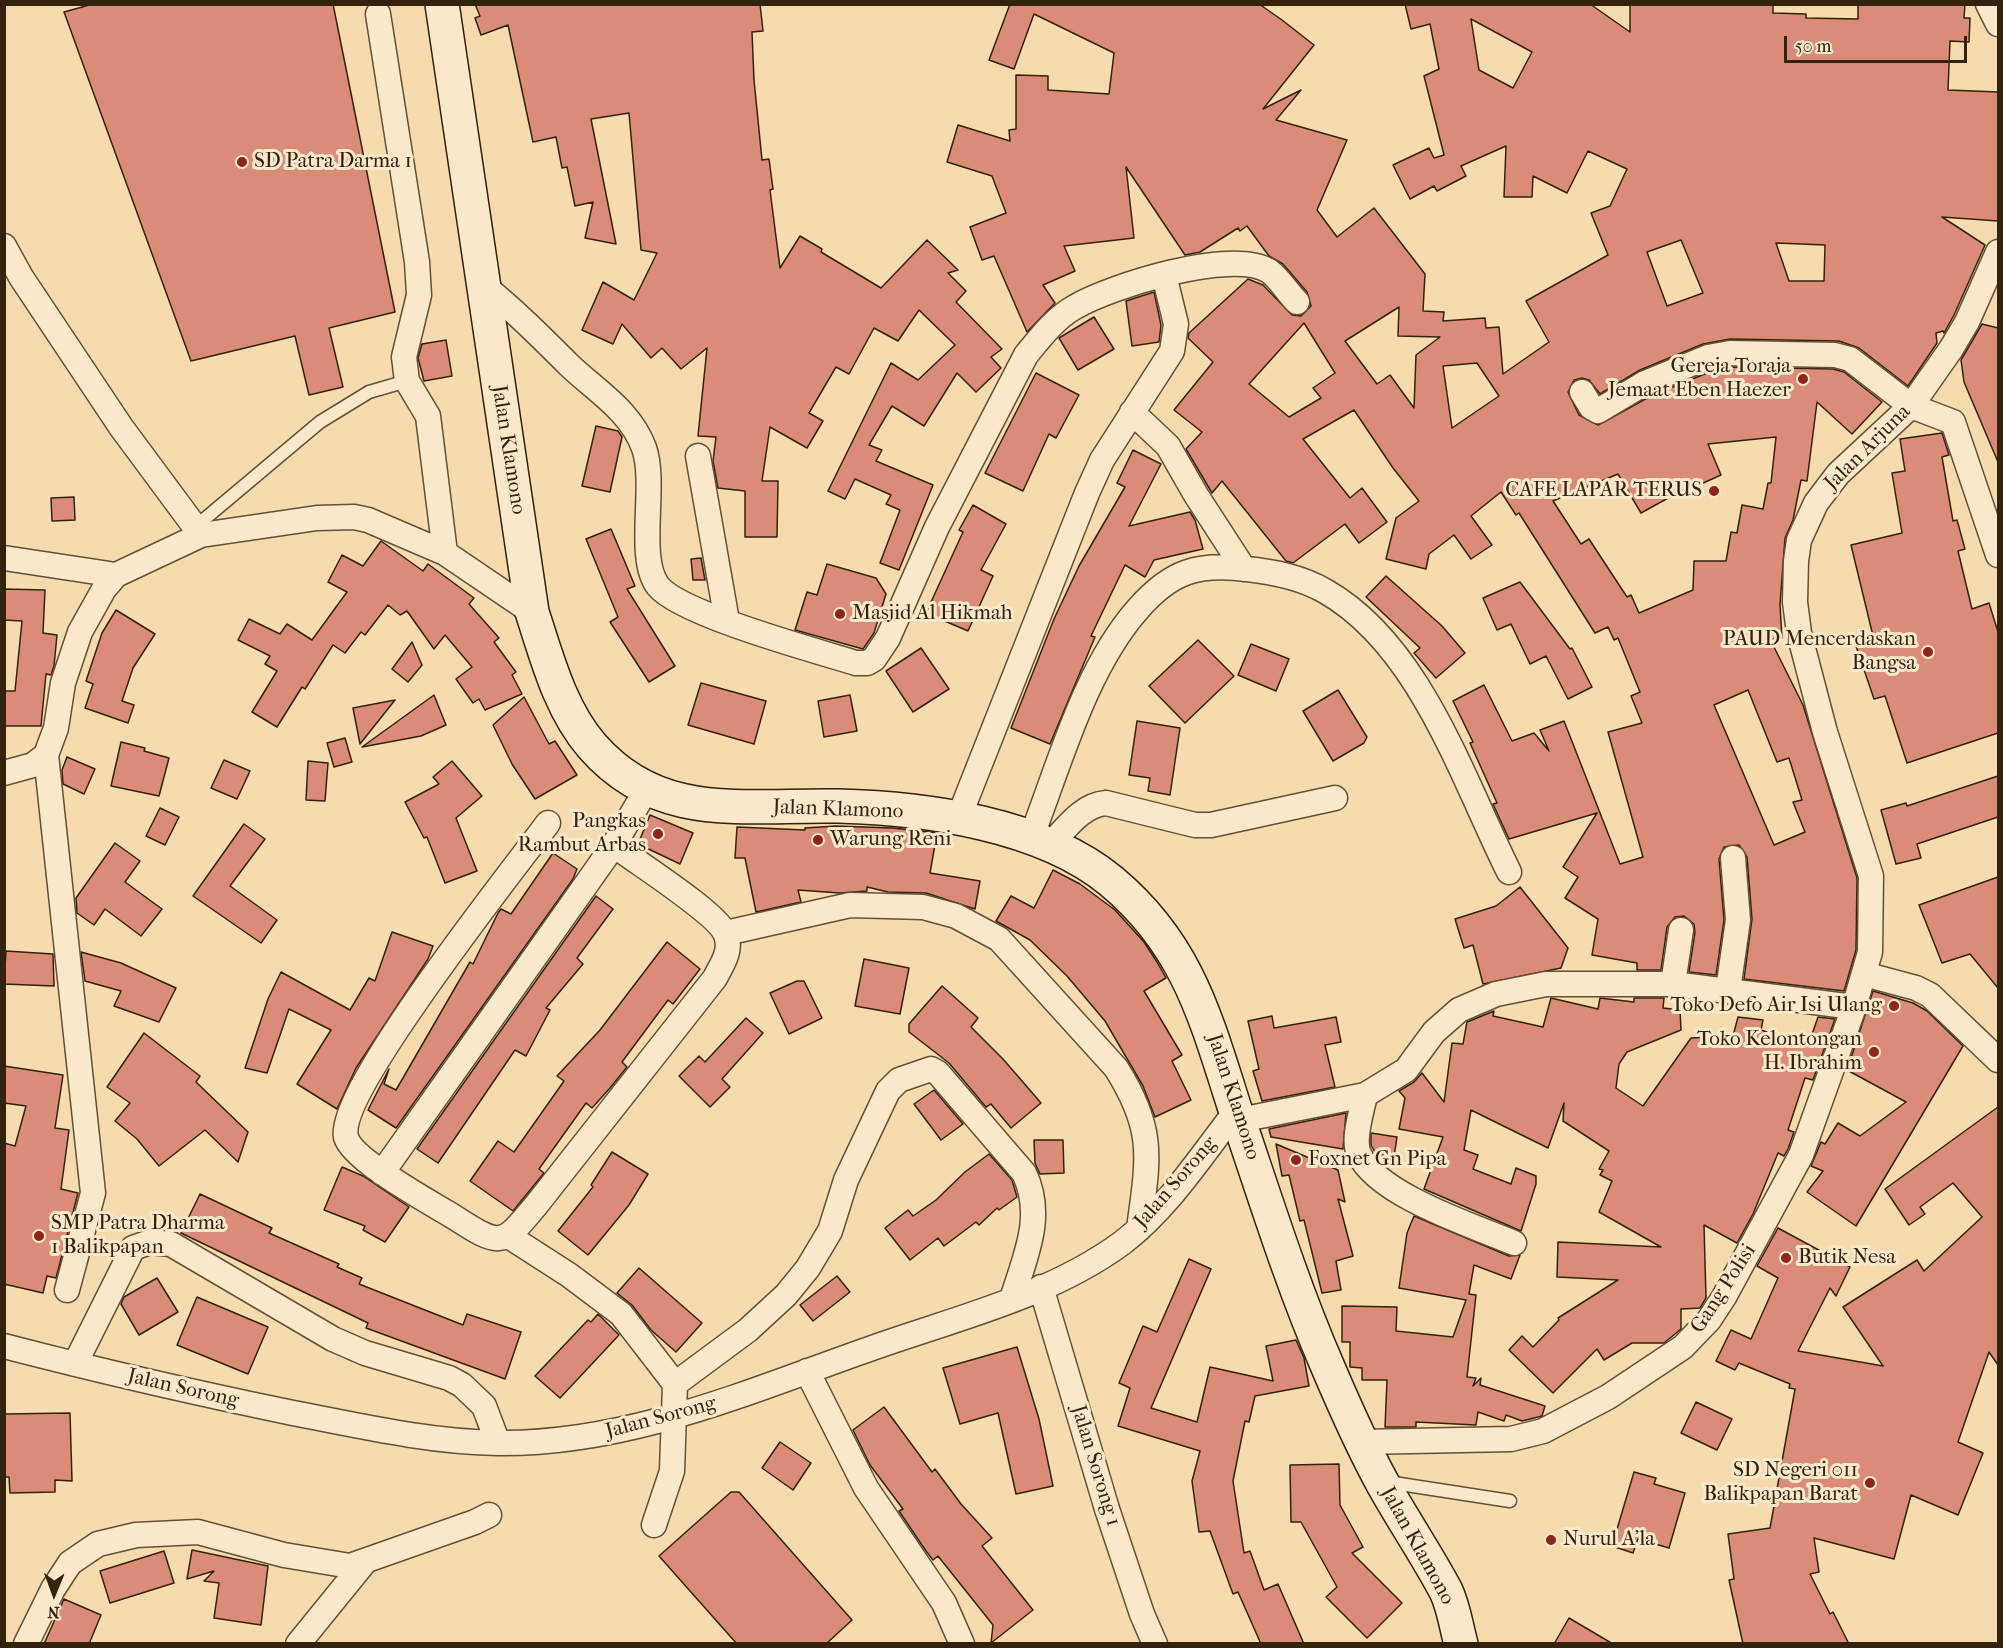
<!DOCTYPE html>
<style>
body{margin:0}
#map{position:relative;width:2003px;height:1648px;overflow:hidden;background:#f6dbae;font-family:"IM FELL French Canon",serif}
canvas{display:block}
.frame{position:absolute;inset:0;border:6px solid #33220e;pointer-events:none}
.north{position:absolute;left:24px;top:1564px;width:60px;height:60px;-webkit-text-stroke:4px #f9e8ca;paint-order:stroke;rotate:181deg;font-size:16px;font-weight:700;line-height:24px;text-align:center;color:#33220e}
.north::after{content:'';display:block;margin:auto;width:21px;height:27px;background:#33220e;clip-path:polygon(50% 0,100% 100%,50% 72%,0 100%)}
.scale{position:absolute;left:1784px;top:36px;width:183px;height:27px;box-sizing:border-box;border:3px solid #33220e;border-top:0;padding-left:8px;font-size:18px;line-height:21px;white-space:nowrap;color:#33220e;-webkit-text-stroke:4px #f9e8ca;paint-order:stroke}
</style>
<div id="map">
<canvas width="2003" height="1648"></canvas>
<div class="frame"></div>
<div class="north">N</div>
<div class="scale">50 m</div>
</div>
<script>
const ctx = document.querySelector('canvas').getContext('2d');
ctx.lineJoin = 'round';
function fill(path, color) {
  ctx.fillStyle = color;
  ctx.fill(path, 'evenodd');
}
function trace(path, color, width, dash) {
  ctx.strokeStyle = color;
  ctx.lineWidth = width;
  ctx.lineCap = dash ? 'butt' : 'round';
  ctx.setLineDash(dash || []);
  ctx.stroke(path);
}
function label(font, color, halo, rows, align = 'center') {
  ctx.font = font + ' "IM FELL French Canon",serif';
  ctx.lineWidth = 6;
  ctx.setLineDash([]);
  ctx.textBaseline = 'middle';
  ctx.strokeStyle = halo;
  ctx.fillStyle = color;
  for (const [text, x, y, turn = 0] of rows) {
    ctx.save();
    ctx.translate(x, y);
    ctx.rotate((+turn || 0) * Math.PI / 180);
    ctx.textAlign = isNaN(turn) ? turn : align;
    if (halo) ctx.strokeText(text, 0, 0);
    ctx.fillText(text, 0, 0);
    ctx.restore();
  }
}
const building = new Path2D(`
 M93,4H333L395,312L329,328L343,387L309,395L295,336L191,361L64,12Z
 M475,4H760L763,31L752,32L754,80L762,160L769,159L773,189L770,190L780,268L800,236L822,249L821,252L881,288L927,240L958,270L948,273L966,291L956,302L1002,349L991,357L1001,368L976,392L957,373L924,426L892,406L869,445L882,450L876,461L933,485L899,570L880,563L900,510L886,504L891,495L855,479L845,499L828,491L891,363L918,380L955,345L919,310L898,341L874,328L849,374L836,367L809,413L823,421L807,448L770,427L762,481H778L777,537H745V491L718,488L713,461L716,437L698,436L707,348L681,369L662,348L651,358L622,324L613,344L582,330L603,282L634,300L657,253L641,250L629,113L591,119L616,244L585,238L593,202L575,206L567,167L562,168L556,137L533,142L508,25L481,35L475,18L480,16Z
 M1010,4H1259L1282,20L1314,45L1263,109L1301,90L1276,120L1347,140L1317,210L1337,237L1374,208L1425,274L1423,311L1444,312L1443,321L1485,318L1486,328L1499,327L1503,374L1549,342L1526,301L1608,255L1591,213L1610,206L1627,169L1588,151L1567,193L1533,176L1532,197H1504L1506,146L1461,166L1466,176L1437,191L1434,186L1410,199L1393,165L1429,148L1434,158L1444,155L1424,76L1439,69L1430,24L1411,29L1405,4H1590L1630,32V4H1773V13L1806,14V18L1858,19V4H1965L1964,18H1970L1969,42L1950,41L1948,90L1998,92V221L1942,217L1985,245L1954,315L1944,333L1943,331L1936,333L1937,343L1908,386L1859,348L1839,341L1730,339L1703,344L1640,370L1600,394L1589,380L1582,378L1574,380L1568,392L1579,415L1598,425L1651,396L1712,371L1731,367L1833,369L1844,372L1882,402L1852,434L1817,402L1807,481L1801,480L1793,520L1785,538L1780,605L1782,638L1770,639L1803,705L1857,878L1856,950L1844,991L1744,979L1752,919L1747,857L1739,845L1724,847L1719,859L1724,920L1716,975L1689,972L1695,932L1694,924L1684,916L1675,917L1667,927L1661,970H1637V963L1592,955L1598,919L1565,898L1578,877L1563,867L1597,813L1509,839L1493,804L1497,803L1470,743L1473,742L1453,701L1484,685L1512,741L1534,733L1549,751L1540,730L1564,721L1620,864L1643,857L1608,732L1642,723L1631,696L1640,692L1618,638L1614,640L1608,627L1595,633L1519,513L1516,515L1501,492L1471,516L1492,545L1471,559L1454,535L1429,554L1426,569L1386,559L1396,518L1419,501L1393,468L1354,410L1303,439L1350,498L1362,488L1387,522L1359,543L1345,524L1293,563L1286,561L1222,481L1212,493L1186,449L1202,432L1174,410L1213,362L1188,338L1189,333L1248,279L1263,285L1292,315L1301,316L1311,306L1307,292L1283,264L1269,256L1247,226L1240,231L1238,228L1200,252L1185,255L1126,167L1134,238L1064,246L1075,271L1043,285L1055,303L1027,332L994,256L982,260L970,227L1006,213L992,176L947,162L958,125L1010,141L1009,130L1016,129V75L1048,76V90L1109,94L1114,53L1034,14L1014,69L989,60ZM1471,19L1532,52L1513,88L1479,70ZM1681,240L1703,293L1667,306L1647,252ZM1776,243L1825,245L1824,281H1789ZM1399,307L1398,336L1440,337L1416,355L1414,408L1390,375L1377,384L1345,341ZM1304,323L1335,373L1313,388L1321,398L1289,417L1249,384ZM1477,363L1499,396L1452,428L1443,366ZM1776,437L1771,483H1768L1763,509L1742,505L1737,533L1731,532L1726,561H1694L1693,590L1639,613L1631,595L1627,597L1589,539L1581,544L1553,501L1618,474L1641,513L1690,486L1692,488L1721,475L1708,444ZM1748,690L1777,762L1789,758L1802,800L1793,802L1805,832L1774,845L1714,705Z
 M1154,292L1161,325L1159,342L1132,346L1126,301Z
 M1094,317L1114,349L1078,370L1059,338Z
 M1982,324L1998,328V462L1964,382L1961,360Z
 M446,340L452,376L424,381L418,358L422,344Z
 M1036,373L1079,395L1056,438L1049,434L1023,491L985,473Z
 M596,426L618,431L622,437L610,492L582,486Z
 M1942,433L1949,455L1942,457L1953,521L1957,520L1965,549L1958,551L1972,609L1989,603L1998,632V733L1907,763L1885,696L1874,699L1856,646L1874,640L1851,545L1902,533L1892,473L1905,471L1900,439Z
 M1133,450L1161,464L1129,526L1190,512L1195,520L1203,549L1154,560L1145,577L1125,565L1091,636L1095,637L1050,744L1011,728L1054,619L1079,566L1125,487L1117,483Z
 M74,497L75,520L52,521L51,498Z
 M973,505L1006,524L981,570L993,576L968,631L926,613L963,532L959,530Z
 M611,529L635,586L627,589L675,666L649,682L610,622L618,617L586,539Z
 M381,541L423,571L428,564L474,598L469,604L499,638L494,642L516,672L512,675L522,694L485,710L479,699L473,703L456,679L472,667L445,635L434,649L407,611L400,615L388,605L365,635L361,632L345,653L333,645L305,689L302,687L277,727L252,712L277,671L265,664L270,656L238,640L249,619L280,634L287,624L312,640L347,592L328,582L342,555L363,566Z
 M701,558L705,580H693L691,559Z
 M827,564L876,578L886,594L874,633L863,649L795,630L807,592L817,595Z
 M1386,576L1442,626L1465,653L1436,678L1414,653L1420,648L1366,597Z
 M1520,582L1570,649L1572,648L1592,687L1568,699L1546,656L1530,664L1511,624L1497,630L1483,598Z
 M4,589L45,590L43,633L57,635L54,666L51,675L46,674L41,726H4V691H15L22,621L4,620Z
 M116,610L155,634L133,668L122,701L134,705L128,723L85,708L93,684L86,681L102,633Z
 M1198,640L1234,676L1185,723L1149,686Z
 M412,642L422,665L408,682L392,669Z
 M1251,644L1289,659L1276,691L1238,675Z
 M921,648L949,689L913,712L886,671Z
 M701,683L766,701L754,744L688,725Z
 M1338,690L1367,737L1364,743L1333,761L1303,711Z
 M434,695L446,725L421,736L362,747Z
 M850,695L857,731L824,737L818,701Z
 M524,697L549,744L555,741L577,775L535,799L512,764L493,725Z
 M395,700L360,744L353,708Z
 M1137,721L1180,728L1170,795L1148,791L1150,778L1129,775Z
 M345,738L352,762L334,767L327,743Z
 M121,742L145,748L144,751L169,758L159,796L111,786Z
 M67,757L95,769L84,794L63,784L62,770Z
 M224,760L250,771L237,799L211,788Z
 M308,761L328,763L325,801L306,800Z
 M452,761L482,796L456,818L477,871L445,883L427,837L424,838L405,802L439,784L433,777Z
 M1998,776V817L1917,844L1921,858L1896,864L1881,810L1906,803L1907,806Z
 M160,808L179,817L165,845L146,836Z
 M650,815L693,833L680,864L638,844Z
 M244,824L265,839L230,886L277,920L261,943L193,896Z
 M836,826L893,828L937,833L930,873L980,881L975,909L926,893L888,892L867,887V891L840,893L798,890L801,902L756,912L745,858H735L737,827L805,830V828Z
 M115,843L140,861L125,882L162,909L141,936L105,909L94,925L77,913L76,898Z
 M553,853L577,869L573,879L396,1128L368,1110L389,1069L384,1084L396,1090L470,962L473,964L498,913L501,909L511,914Z
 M1053,870L1080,884L1115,910L1144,942L1157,962L1166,978L1144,991L1182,1055L1172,1061L1191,1100L1155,1117L1143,1086L1105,1021L1067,976L1030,940L996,921L1011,896L1034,908Z
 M1998,877V988L1970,954L1942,963L1919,905Z
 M1520,887L1568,948L1561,968L1483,984L1473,945L1464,948L1455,919L1496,906Z
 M596,896L613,909L577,958L583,964L546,1008L550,1010L526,1056L515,1050L438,1163L417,1149Z
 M392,932L433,946L428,959L356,1068L337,1109L297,1084L331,1030L289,1009L267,1073L245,1068L268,999L281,972L350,1010L369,978L375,981Z
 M667,942L700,969L673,1004L668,1000L622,1062L627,1067L610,1088L592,1108L586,1103L539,1169L544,1173L513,1211L470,1181L498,1141L514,1152L564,1081L557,1076L600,1030Z
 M6,951L53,954L54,986L4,984Z
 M81,952L121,963L176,988L159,1022L114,1006L121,991L85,981Z
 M864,959L909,968L900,1014L855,1006Z
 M797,981H804L822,1018L789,1034L770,993Z
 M942,986L978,1018L971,1027L1003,1059L1041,1103L1011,1128L991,1104L986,1107L949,1063L909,1032V1024Z
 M1873,991L1913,1003L1927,1011L1963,1046L1856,1226L1807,1192L1823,1171L1811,1166L1821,1142L1825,1144L1838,1123L1860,1136L1906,1102L1847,1070Z
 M1551,998L1598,1009L1600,998L1634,1002V998H1664L1663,1008L1680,1010L1681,1030L1627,1052L1619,1064L1616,1088L1643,1106L1691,1038L1733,1036L1738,1017L1763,1020L1761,1030L1808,1046L1818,1017L1835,1019L1813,1080L1805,1078L1788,1130L1794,1132L1788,1149L1784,1156L1778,1153L1753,1214L1737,1243L1704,1225L1706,1298L1700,1308L1681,1309V1329L1664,1343H1632L1604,1360L1597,1349L1553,1393L1509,1350L1522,1336L1533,1347L1559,1320L1558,1318L1618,1280L1557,1277L1558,1242L1661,1247L1599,1212L1612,1181L1600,1175L1603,1170L1599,1169L1609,1151L1563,1121L1564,1103L1548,1148L1471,1110L1464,1150L1478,1155L1473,1169L1511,1184L1516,1168L1536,1176V1184L1521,1231L1424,1189L1443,1137L1399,1129L1405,1098L1399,1091L1414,1082L1422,1073L1444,1102L1452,1043L1463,1044L1467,1022L1494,1011L1493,1016L1543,1027Z
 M1272,1016L1274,1028L1336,1017L1341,1042L1325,1045L1335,1087L1262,1101L1253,1071L1259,1069L1248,1021Z
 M746,1018L763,1033L722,1079L730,1087L710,1107L679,1076L699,1056L705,1062Z
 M144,1033L200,1076L196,1082L248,1132L238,1162L205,1130L159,1166L137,1139L115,1121L130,1103L107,1087Z
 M4,1066L63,1075L55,1128L69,1130L61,1189L78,1193L56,1278L47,1276L43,1293L4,1284V1143L15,1146L26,1106L4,1103Z
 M934,1090L963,1124L941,1140L914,1104Z
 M1998,1107V1365L1989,1352L1958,1442L1983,1453L1958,1515L1911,1495L1894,1559L1814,1538L1819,1572L1810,1574L1830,1614L1833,1612L1849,1644H1743L1729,1580L1734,1579L1728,1534L1770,1528L1795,1389L1789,1388L1790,1384L1739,1363L1735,1370L1716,1361L1731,1330L1751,1339L1778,1278L1757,1266L1778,1228L1850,1267L1836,1296L1830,1288L1798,1351L1883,1366L1843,1307L1917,1260L1924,1271L1982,1217L1953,1183L1920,1207L1925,1214L1909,1225L1885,1189Z
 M1346,1113L1343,1149L1271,1137L1269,1129Z
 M1371,1133L1397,1137L1394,1157L1376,1154L1371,1145Z
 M1034,1140H1063L1064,1173L1040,1174L1035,1163Z
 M1276,1144L1338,1170L1345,1202L1338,1199L1353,1256L1336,1261L1341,1290L1322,1293L1304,1220L1300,1221L1289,1175L1282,1176Z
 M612,1152L648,1174L629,1205L588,1255L558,1231L593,1187L591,1185Z
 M989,1154L1012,1180L1017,1197L999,1210L997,1208L979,1225L976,1222L944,1246L938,1238L910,1260L885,1228L908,1210L913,1216L936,1200L965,1172Z
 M342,1167L363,1176L409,1207L385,1242L363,1230L365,1226L324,1210Z
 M200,1194L272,1228L269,1233L339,1264L337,1267L362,1278L359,1284L463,1325L467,1314L521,1332L505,1379L366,1328L368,1323L181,1233Z
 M1414,1216L1509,1256L1520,1255L1511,1279L1474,1265L1469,1294L1476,1295L1467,1377L1476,1378L1473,1386L1481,1378L1480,1385L1545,1406L1542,1416L1522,1421L1506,1415L1504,1421L1478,1412L1476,1425L1416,1422V1427H1385L1387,1380H1362V1368L1350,1367V1342H1342V1306L1397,1307L1396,1331L1453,1337L1466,1300L1399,1288L1407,1233Z
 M1189,1259L1211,1269L1151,1408L1197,1422L1210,1367L1273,1381L1266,1346L1296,1340L1304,1358L1309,1386L1255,1396L1249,1422L1245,1421L1233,1481L1244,1553L1250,1551L1264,1590L1278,1584L1304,1644H1261L1238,1592L1233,1594L1210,1531L1199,1532L1192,1481L1200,1451L1118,1426L1130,1388L1119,1383L1143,1326L1157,1332Z
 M639,1268L702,1323L676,1352L651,1330L632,1305L617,1293Z
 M837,1276L850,1292L813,1321L800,1305Z
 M157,1278L178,1312L139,1335L121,1304L124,1297Z
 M197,1297L268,1327L248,1374L177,1345Z
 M598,1314L619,1335L560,1398L535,1376L588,1320L591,1322Z
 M1017,1347L1039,1419L1053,1486L1016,1494L998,1413L960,1424L943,1368Z
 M1696,1402L1732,1419L1717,1450L1681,1433Z
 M884,1407L932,1472L935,1469L961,1504L992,1538L982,1546L1033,1610L991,1643L993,1625L938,1556L933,1560L926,1551L899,1511L903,1509L870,1465L853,1430Z
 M70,1413L72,1481L55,1480V1492L10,1493L9,1477H4V1414Z
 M780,1442L811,1463L793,1490L762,1468Z
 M1339,1464L1340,1505L1363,1547L1352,1553L1402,1603L1367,1638L1326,1597L1337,1587L1301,1522H1291L1290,1465Z
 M1634,1472L1656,1478L1654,1484L1685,1493L1669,1548L1638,1539L1633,1553L1612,1546Z
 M731,1492H739L852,1620L826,1644H737L659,1556Z
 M192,1550L268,1566L261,1625L214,1618L219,1583L204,1581L214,1571L187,1579Z
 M164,1551L174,1583L110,1603L100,1571Z
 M64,1599L101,1615L89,1644H44Z
 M1569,1618L1613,1644H1554Z`);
const lane = new Path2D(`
 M195,527L320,422L369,392L407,381
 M1387,1482L1510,1501`);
const street = new Path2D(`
 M1988,4L1998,24
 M378,14L417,262L419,295L404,357L407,381L428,416L445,553
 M4,246L21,277L121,427L201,535
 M483,285C514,310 541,337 569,365C596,391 630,410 644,448C657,484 636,558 658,586C680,614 817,651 856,663H867L874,659L888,638L937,527L1026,355C1040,338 1055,318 1075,307C1111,286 1231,248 1269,271C1279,278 1288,293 1297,302
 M1582,392L1591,407L1598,411L1645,383L1708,357L1730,353L1835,355L1850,359L1911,406L1953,422L1998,555
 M1132,412L1168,446L1196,495L1244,569
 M698,456L727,621
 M4,558L116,575
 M46,755L93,1193L67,1290
 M4,773L33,765L46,755L56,728L63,683L80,632L104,589L116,575L201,535L317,518L354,517L368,520L445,553L532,612
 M959,817L1087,493L1102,460L1172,351L1176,324L1164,275
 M548,823C514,869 336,1092 346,1137C352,1160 431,1203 454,1217C502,1248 502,1246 537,1204L715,978C722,964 732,951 726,935C719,914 636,862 614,845L646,790
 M1031,838C1060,763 1085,669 1138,609C1171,571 1198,563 1247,569C1274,572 1301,577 1325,591C1420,645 1462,778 1509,872
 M1049,846C1065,830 1081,805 1106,803L1195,825H1211L1335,798
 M726,933L850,905L923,907L956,916L999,939L1116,1068C1156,1131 1148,1159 1139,1229
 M1864,974L1916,988L1930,995L1998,1060
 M1673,984L1681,930
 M1728,990L1738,920L1733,858
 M1365,1095C1362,1111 1352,1139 1359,1154C1377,1195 1474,1226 1514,1243
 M1240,1120L1365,1095L1406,1070L1434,1032L1459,1010L1496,994L1546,984H1673L1854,1007
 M382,1173L614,845
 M510,1237L569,1275L621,1314L675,1384
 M1041,1287L1107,1509L1142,1614L1155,1644
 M4,1346C100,1371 196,1393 293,1413C360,1426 430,1442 499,1443C631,1444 752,1390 875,1347C957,1318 1050,1296 1122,1243C1168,1208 1201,1156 1236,1111
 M75,1364L133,1248L150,1242L171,1244L333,1339L365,1353L449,1378L462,1385L484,1406L498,1443
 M807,1371L866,1488L944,1603L962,1644
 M1361,1442L1511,1439L1543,1431L1608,1397L1683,1347L1709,1320L1724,1297L1801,1155L1854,1007L1870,952L1871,876L1825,732L1799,633L1795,602L1796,561L1799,540L1816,503L1838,474L1911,406L1951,349L1967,322L1998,252
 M654,1525L672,1471L675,1384L748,1330L786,1295L808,1268L830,1231L846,1180L888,1091L899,1080L931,1069L938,1073L1024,1173C1045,1216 1025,1257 1012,1299
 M26,1644L53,1589L70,1563L98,1544L136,1535L198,1532L284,1555L350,1566L475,1522L489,1515
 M298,1644L363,1564`);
const secondary = new Path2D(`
 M442,4L532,612C547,658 560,709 592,746C660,824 746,804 838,806C925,808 1042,824 1111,881C1188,945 1206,1019 1235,1109C1264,1194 1291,1282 1327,1365C1344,1405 1362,1446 1383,1484C1403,1520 1427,1555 1446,1591C1454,1608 1456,1626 1461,1644`);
const markers = [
 [242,162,6,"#8f2418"],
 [1803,379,6,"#8f2418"],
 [1714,491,6,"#8f2418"],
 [840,614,6,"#8f2418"],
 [1928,652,6,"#8f2418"],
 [658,834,6,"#8f2418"],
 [818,840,6,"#8f2418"],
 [1894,1006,6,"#8f2418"],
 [1874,1052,6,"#8f2418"],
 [1296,1160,6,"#8f2418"],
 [39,1236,6,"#8f2418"],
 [1786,1258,6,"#8f2418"],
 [1870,1483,6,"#8f2418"],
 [1551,1540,6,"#8f2418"]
];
const poiNames = [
 ["SD Patra Darma 1",254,162],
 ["Gereja Toraja",1791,367,"right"],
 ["Jemaat Eben Haezer",1791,391,"right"],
 ["CAFE LAPAR TERUS",1702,491,"right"],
 ["Masjid Al Hikmah",852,614],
 ["PAUD Mencerdaskan",1916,640,"right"],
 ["Bangsa",1916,664,"right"],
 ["Pangkas",646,822,"right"],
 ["Rambut Arbas",646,846,"right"],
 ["Warung Reni",830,840],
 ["Toko Defo Air Isi Ulang",1882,1006,"right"],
 ["Toko Kelontongan",1862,1040,"right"],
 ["H. Ibrahim",1862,1064,"right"],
 ["Foxnet Gn Pipa",1308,1160],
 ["SMP Patra Dharma",51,1224],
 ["1 Balikpapan",51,1248],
 ["Butik Nesa",1798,1258],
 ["SD Negeri 011",1858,1471,"right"],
 ["Balikpapan Barat",1858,1495,"right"],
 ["Nurul A'la",1563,1540]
];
const streetNames = [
 ["Jalan Arjuna",1868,448,-45],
 ["Jalan Klamono",508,450,81],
 ["Jalan Klamono",838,810,2],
 ["Jalan Klamono",1233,1097,72],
 ["Jalan Sorong",1176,1183,-49],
 ["Gang Polisi",1724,1289,-57],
 ["Jalan Sorong",183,1389,13],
 ["Jalan Sorong",661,1418,-15],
 ["Jalan Sorong 1",1095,1466,73],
 ["Jalan Klamono",1417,1546,61]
];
fill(building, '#da8c79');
trace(building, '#33220e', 1.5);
trace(lane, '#645036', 15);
trace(street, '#645036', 27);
trace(secondary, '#33220e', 36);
trace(lane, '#f9e8ca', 12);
trace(street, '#f9e8ca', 24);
trace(secondary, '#f9e8ca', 33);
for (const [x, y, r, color] of markers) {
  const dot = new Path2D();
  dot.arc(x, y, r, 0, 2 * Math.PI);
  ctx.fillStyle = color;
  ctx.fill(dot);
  trace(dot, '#f9e8ca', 2);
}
label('21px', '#33220e', '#f9e8ca', poiNames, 'left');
label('21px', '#33220e', '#f9e8ca', streetNames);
</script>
